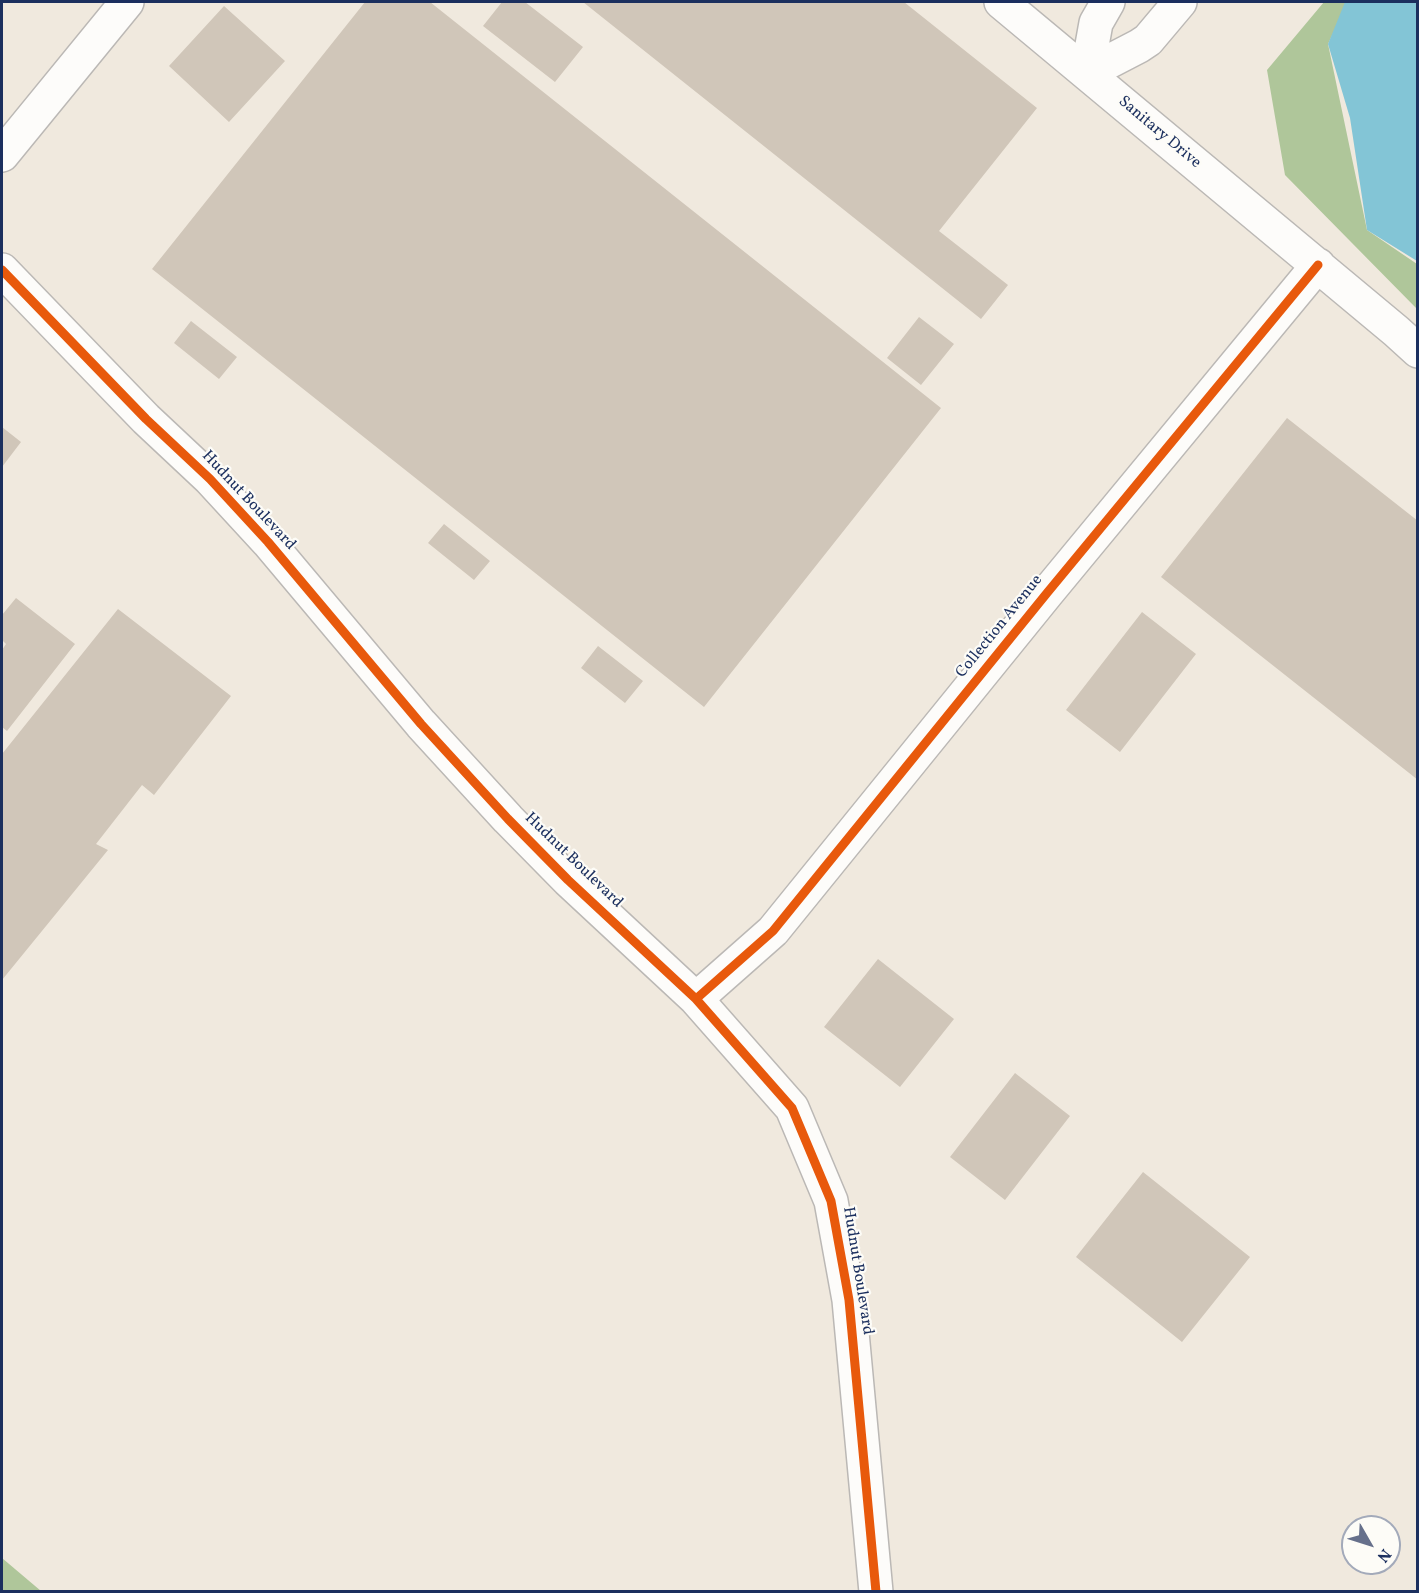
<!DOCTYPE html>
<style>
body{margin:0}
#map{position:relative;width:1419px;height:1593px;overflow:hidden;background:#f0e9de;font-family:Vollkorn,serif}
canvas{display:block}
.frame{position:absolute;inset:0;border:3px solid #1b2f5e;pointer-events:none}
.north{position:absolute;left:1341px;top:1515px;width:60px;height:60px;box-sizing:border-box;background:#fdfcf7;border:2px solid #a3aaba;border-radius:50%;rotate:129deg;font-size:16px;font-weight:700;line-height:24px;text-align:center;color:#1b2f5e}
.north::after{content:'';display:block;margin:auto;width:21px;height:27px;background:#66708b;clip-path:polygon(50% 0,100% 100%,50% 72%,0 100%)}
</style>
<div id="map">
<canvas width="1419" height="1593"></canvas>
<div class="frame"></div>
<div class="north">N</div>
</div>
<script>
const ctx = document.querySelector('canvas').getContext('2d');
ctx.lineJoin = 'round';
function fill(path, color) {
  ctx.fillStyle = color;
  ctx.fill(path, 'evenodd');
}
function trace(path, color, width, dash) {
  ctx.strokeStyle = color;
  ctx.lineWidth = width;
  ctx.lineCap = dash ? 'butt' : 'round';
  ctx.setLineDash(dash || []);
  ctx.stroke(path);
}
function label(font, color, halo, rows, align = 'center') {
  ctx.font = font + ' Vollkorn,serif';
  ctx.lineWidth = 4.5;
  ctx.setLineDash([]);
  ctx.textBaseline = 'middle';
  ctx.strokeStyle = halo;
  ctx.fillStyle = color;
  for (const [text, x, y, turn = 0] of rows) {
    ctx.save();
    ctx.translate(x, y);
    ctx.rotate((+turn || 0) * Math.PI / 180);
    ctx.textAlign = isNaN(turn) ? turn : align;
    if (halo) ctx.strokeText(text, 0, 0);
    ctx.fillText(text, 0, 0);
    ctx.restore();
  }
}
const forest = new Path2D(`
 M1324,2H1348L1328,44L1367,230L1417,264V309L1285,175L1267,70Z
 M2,1558L41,1591H2Z`);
const water = new Path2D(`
 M1345,2H1417V261L1367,230L1350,118L1328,44Z`);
const building = new Path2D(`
 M365,2H430L941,408L704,707L152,269Z
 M502,2H525L583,47L555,82L483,26Z
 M583,2H904L1037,108L939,231L1008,285L981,319Z
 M224,6L285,61L229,122L169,66Z
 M919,317L954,344L921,385L887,358Z
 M191,321L237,357L219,379L174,343Z
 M1287,418L1418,521V780L1161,577Z
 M2,427L21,442L2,467Z
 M444,524L490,561L474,580L428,543Z
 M16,598L75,644L7,731L2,727V650L6,644L2,640V615Z
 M118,609L231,696L154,795L142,785L96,844L108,850L2,980V754Z
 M1142,612L1196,654L1120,752L1066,710Z
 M598,646L643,681L625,703L581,668Z
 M878,959L954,1019L900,1087L824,1027Z
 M1015,1073L1070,1116L1005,1200L950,1157Z
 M1143,1172L1250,1257L1182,1342L1076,1257Z`);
const minor = new Path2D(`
 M1001,2L1396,331L1418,351
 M1087,73L1139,46L1148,40L1180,2
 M1087,73L1096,23L1108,2
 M2,155L127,2
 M2,270L146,419L210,479L268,542L421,724L508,819L568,880L696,999L792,1108L831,1201L849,1300L876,1592
 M696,999L773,931L1047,593L1318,265`);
const cycleway = new Path2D(`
 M2,270L146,419L210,479L268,542L421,724L508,819L568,880L696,999L792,1108L831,1201L849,1300L876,1592
 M696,999L773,931L1047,593L1318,265`);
const streetNames = [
 ["Sanitary Drive",1159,133,40],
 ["Hudnut Boulevard",248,501,47],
 ["Collection Avenue",1000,627,-51],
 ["Hudnut Boulevard",573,861,44],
 ["Hudnut Boulevard",857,1271,81]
];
fill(forest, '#afc69a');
fill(water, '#83c5d6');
fill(building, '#d0c6b9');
trace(minor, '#bbb8b5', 36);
trace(minor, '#fdfcfa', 33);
trace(cycleway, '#e8590c', 9);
label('16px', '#1b2f5e', '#fdfcf7', streetNames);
</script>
